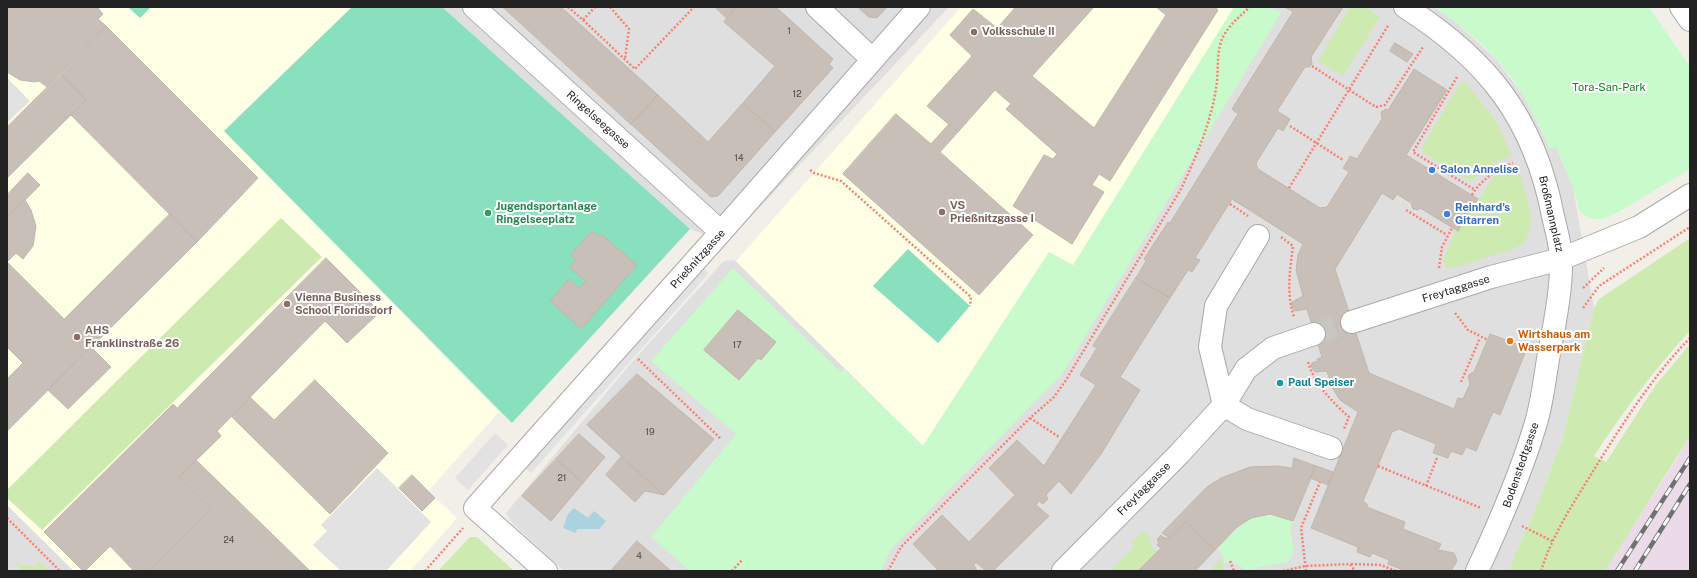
<!DOCTYPE html>
<meta charset="utf-8">
<style>
body{margin:0}
#map{position:relative;width:1697px;height:578px;overflow:hidden;background:#f2efe9;font-family:"Public Sans",sans-serif}
canvas{display:block}
.frame{position:absolute;inset:0;border:8px solid #222;pointer-events:none}
</style>
<div id="map">
<canvas width="1697" height="578"></canvas>
<div class="frame"></div>
</div>
<script>
const ctx = document.querySelector('canvas').getContext('2d');
ctx.lineJoin = 'round';
function fill(path, color) {
  ctx.fillStyle = color;
  ctx.fill(path, 'evenodd');
}
function trace(path, color, width, dash) {
  ctx.strokeStyle = color;
  ctx.lineWidth = width;
  ctx.lineCap = dash ? 'butt' : 'round';
  ctx.setLineDash(dash || []);
  ctx.stroke(path);
}
function label(font, color, halo, rows, align = 'center') {
  ctx.font = font + ' "Public Sans",sans-serif';
  ctx.lineWidth = 4;
  ctx.setLineDash([]);
  ctx.textBaseline = 'middle';
  ctx.strokeStyle = halo;
  ctx.fillStyle = color;
  for (const [text, x, y, turn = 0] of rows) {
    ctx.save();
    ctx.translate(x, y);
    ctx.rotate((+turn || 0) * Math.PI / 180);
    ctx.textAlign = isNaN(turn) ? turn : align;
    if (halo) ctx.strokeText(text, 0, 0);
    ctx.fillText(text, 0, 0);
    ctx.restore();
  }
}
const residential = new Path2D(`
 M442,7H949L726,243L690,229Z
 M1234,7H1434L1450,17L1496,59L1524,96L1550,148L1556,147L1573,187L1594,308L1562,441L1536,507L1508,571H564L513,524L506,513L631,363L724,261L734,260L801,326L1073,265Z
 M7,505L74,571H7Z`);
const industrial = new Path2D(`
 M1690,436V571H1604L1674,463Z`);
const education = new Path2D(`
 M7,7H352L224,131L499,412L428,491L457,518L410,571H74L7,505Z
 M961,7H1234L1073,266L1049,252L923,446L736,261Z`);
const grass = new Path2D(`
 M1350,7H1366L1380,17L1343,76L1318,61Z
 M1465,81L1497,123L1512,155L1483,169L1472,182L1423,153L1422,147L1460,84Z
 M1514,167L1518,168C1524,189 1543,230 1519,246C1510,252 1497,253 1487,257C1475,260 1458,269 1446,268L1443,261L1455,230L1458,231L1494,176Z
 M281,218L322,257L42,530L7,498V490Z
 M1690,238V331C1654,369 1623,412 1594,456L1606,462L1655,386L1690,344V436L1605,571H1508L1536,507L1562,441L1594,308L1599,299Z
 M1143,531L1150,537L1151,546L1157,552L1138,571H1110L1133,548L1132,542Z
 M470,537H477L514,571H438Z
 M1221,559L1224,571H1210Z
 M39,561L50,571H22L14,562L36,567Z`);
const park = new Path2D(`
 M1234,7H1271L1281,13L1063,373L891,549L881,571H690L651,537L736,434L651,361L733,268L841,372L844,369L923,446L1049,252L1073,265Z
 M1434,7H1649L1690,67V169L1622,210L1604,219H1591L1581,213L1579,209L1573,187L1556,147L1550,148C1540,126 1529,104 1516,84C1495,53 1464,27 1434,7Z
 M1263,514L1278,515L1293,521L1290,529L1294,552L1288,562L1246,570L1232,561L1224,564L1223,555L1217,548C1232,533 1243,520 1263,514Z`);
const pitch = new Path2D(`
 M128,7H151L140,18Z
 M352,7H442L690,229L512,423L224,131Z
 M908,249L970,306L938,343L873,286Z`);
const parking = new Path2D(`
 M7,78L30,101L7,123Z
 M702,267L709,273L531,473L524,467Z
 M495,433L508,445L468,490L455,478Z
 M377,468L431,522L386,571H341L313,545L327,531L321,525Z`);
const water = new Path2D(`
 M574,508L588,518L594,511L606,521L599,529H577L576,533L563,528L568,514Z`);
const building = new Path2D(`
 M7,7H97L103,14L98,19L106,26L47,87L39,81L35,82L20,80L7,72Z
 M503,7H561L658,95L631,124Z
 M715,7H736L727,18Z
 M736,7H776L833,59L829,64L833,68L775,132L743,103L775,66L724,22Z
 M858,7H887L877,18L869,17Z
 M1016,7H1094L1032,76L1094,128L1166,15L1156,7H1215L1218,10L1110,181L1099,174L1092,185L1104,192L1072,244L1013,206L1044,155L1053,159L1057,154L1006,109L1011,104L995,90L958,132L927,106L972,56L950,35L973,9L997,28Z
 M1285,7H1343L1311,57L1312,64L1309,67H1305L1277,111L1290,119L1283,131L1278,128L1256,163L1258,169L1320,208L1327,207L1349,172L1343,168L1347,162L1350,156L1357,159L1382,119L1381,112L1386,109L1388,110L1414,69L1447,90L1406,155L1478,199L1458,231L1420,208L1418,210L1413,209L1411,203L1397,194L1393,200L1382,193L1335,269L1369,373L1454,409L1458,398L1463,399L1470,384L1468,376L1471,373L1474,372L1490,334L1527,348L1500,415L1493,412L1476,451L1466,447L1462,455L1451,451L1448,458L1433,453L1436,444L1399,429L1392,432L1363,501L1367,504V507L1405,522L1403,529L1441,544L1438,550L1454,553L1457,561L1451,571H1406L1388,564L1389,560L1372,553L1370,557L1357,552L1358,547L1311,528L1358,412L1340,400L1333,389L1327,371L1315,372L1311,366L1312,363L1318,361L1317,359L1322,357L1307,309L1295,311L1291,305L1292,302L1303,296L1296,270L1298,255L1303,244L1232,199L1195,258L1200,260L1192,272L1188,270L1170,298L1136,278L1146,261L1144,259L1168,222L1170,223L1238,114L1232,109L1293,12Z
 M106,26L258,178L197,242L71,115L86,100L61,74Z
 M1395,43L1413,54L1407,62L1390,51Z
 M61,74L86,100L7,178V127Z
 M658,95L708,142L743,103L775,132L718,196L711,197L631,124Z
 M896,114L931,144L949,124L958,132L940,152L1033,235L979,295L843,174Z
 M28,173L40,185L7,218V195Z
 M25,200L31,210L36,226L33,246L23,259L16,253L7,262V218Z
 M170,214L197,242L7,431V379L23,363L7,347V262L64,319Z
 M592,231L598,236L601,234L637,265L581,329L550,301L569,279L579,288L586,281L569,267L576,260L571,255Z
 M326,258L380,312L347,343L325,321L217,431L221,436L179,477L211,509L149,571H134L110,546L85,571H83L44,532L173,404L177,408Z
 M1136,278L1170,298L1120,377L1140,390L1101,454L1071,494L1059,481L1046,495L1048,499L1043,504L1039,501L1036,505L1049,516L993,571H986L976,562L974,565L977,571H939L913,544L942,515L969,542L1015,495L989,468L1017,440L1044,466L1096,385L1080,375L1097,348L1093,346Z
 M738,310L776,342L761,360L758,358L739,380L704,350Z
 M91,347L111,367L68,409L48,390Z
 M637,374L714,439L664,495L587,425Z
 M315,380L388,453L330,514L231,416L250,397L274,420Z
 M579,434L605,457L583,483L556,459Z
 M621,457L664,495L645,491L635,502L606,475Z
 M1294,458L1316,466L1293,521L1270,514L1251,518L1237,527L1215,550L1186,522L1170,538L1162,533L1207,487L1221,478L1250,467L1277,466L1292,468Z
 M556,459L583,483L551,521L522,496Z
 M196,460L310,571H149L211,509L179,477Z
 M1316,466L1333,472L1328,485L1310,478Z
 M412,475L435,498L422,511L399,488Z
 M1186,522L1215,550L1195,571H1138L1161,548L1157,545L1159,542L1157,540L1161,535L1164,538H1170Z
 M637,541L671,571H611Z`);
const minorTunnel = new Path2D(`
 M1314,334L1352,322`);
const path = new Path2D(`
 M568,7L583,20L595,7
 M610,7L629,29L625,59
 M583,20L635,69L694,7
 M1312,66L1376,107L1385,105L1423,47
 M1457,77L1413,152L1475,190
 M1290,126L1343,160
 M810,170L814,173L841,181L971,297L970,306
 M1289,188L1389,24
 M1472,195C1481,179 1497,170 1513,163
 M1230,204L1248,216
 M1406,210L1447,235
 M1281,237L1293,246C1290,270 1286,293 1294,317
 M1439,268L1442,247L1452,228
 M1583,288L1604,268
 M1583,308L1599,286L1690,227
 M1455,313L1468,330L1488,340
 M638,359L721,439
 M1308,362C1314,383 1332,402 1349,417L1344,429
 M1461,382L1480,338
 M1030,418L1059,437
 M1378,466L1481,508
 M1426,486L1437,458
 M7,518L60,571
 M1522,526L1552,541
 M1230,561L1234,571
 M1351,564L1381,565L1396,571
 M425,571L463,528
 M732,571L742,560
 M888,571L901,547L1030,418L1054,397L1066,380L1181,189C1196,157 1211,123 1216,88C1219,73 1216,54 1222,39C1228,26 1239,17 1250,7
 M1283,571L1305,566L1350,564L1355,571
 M1306,571L1301,528L1320,482
 M1541,571C1552,536 1571,507 1590,476C1620,428 1650,379 1690,338`);
const minor = new Path2D(`
 M474,7L721,232
 M817,7L872,59
 M1405,7C1488,60 1534,118 1553,216C1556,230 1561,245 1561,260C1562,285 1555,323 1550,348C1545,374 1543,401 1535,426C1520,476 1499,524 1477,571
 M1681,7L1690,20
 M1258,236L1216,306L1210,347L1224,405L1247,419L1331,448
 M1352,322L1491,277L1561,259L1639,227L1690,195
 M546,571L475,508L721,232L919,7
 M1063,571L1179,454L1224,405L1246,369L1273,348L1314,334`);
const rail = new Path2D(`
 M1617,571L1690,458
 M1635,571L1690,484`);
const markers = [
 [974,32,4,"#8d6e63"],
 [1432,170,4,"#3f7fe0"],
 [942,212,4,"#8d6e63"],
 [488,213,4,"#2e9e5b"],
 [1447,214,4,"#3f7fe0"],
 [287,304,4,"#8d6e63"],
 [77,337,4,"#8d6e63"],
 [1510,341,4,"#e8710a"],
 [1280,383,4,"#0f9aa8"]
];
const numberNames = [
 ["1",789,31],
 ["12",797,94],
 ["14",739,158],
 ["17",737,345],
 ["19",650,432],
 ["21",562,478],
 ["24",229,540],
 ["4",639,556]
];
const educationNames = [
 ["Volksschule II",982,32],
 ["VS",950,206],
 ["Prießnitzgasse I",950,219],
 ["Vienna Business",295,298],
 ["School Floridsdorf",295,311],
 ["AHS",85,331],
 ["Franklinstraße 26",85,344]
];
const parkNames = [
 ["Tora-San-Park",1609,88]
];
const streetNames = [
 ["Ringelseegasse",598,120,42],
 ["Broßmannplatz",1551,214,77],
 ["Prießnitzgasse",698,259,-48],
 ["Freytaggasse",1456,289,-17],
 ["Bodenstedtgasse",1521,465,-71],
 ["Freytaggasse",1144,489,-45]
];
const shopNames = [
 ["Salon Annelise",1440,170],
 ["Reinhard's",1455,208],
 ["Gitarren",1455,221]
];
const leisureNames = [
 ["Jugendsportanlage",496,207],
 ["Ringelseeplatz",496,220]
];
const foodNames = [
 ["Wirtshaus am",1518,335],
 ["Wasserpark",1518,348]
];
const cultureNames = [
 ["Paul Speiser",1288,383]
];
fill(residential, '#e0dfdf');
fill(industrial, '#ebdbe8');
fill(education, '#ffffe5');
fill(grass, '#cdebb0');
fill(park, '#c8facc');
fill(pitch, '#88e0be');
fill(parking, '#e2e2e2');
fill(water, '#aad3df');
fill(building, '#c7bfb8');
trace(building, '#c4b6ab', 1);
trace(minorTunnel, '#c8c6c1', 22, [22, 11]);
trace(minor, '#a9a9a9', 24);
trace(path, '#fa8072', 2.5, [2, 2]);
trace(minor, '#fff', 22);
trace(rail, '#707070', 4.5);
trace(rail, '#fff', 3, [9]);
for (const [x, y, r, color] of markers) {
  const dot = new Path2D();
  dot.arc(x, y, r, 0, 2 * Math.PI);
  ctx.fillStyle = color;
  ctx.fill(dot);
  trace(dot, '#fff', 1.5);
}
label('9px', '#4b4948', null, numberNames);
label('bold 11px', '#785e54', '#fff', educationNames, 'left');
label('11px', '#0c8416', '#fff', parkNames);
label('11px', '#222', '#fff', streetNames);
label('bold 11px', '#366cbe', '#fff', shopNames, 'left');
label('bold 11px', '#27864d', '#fff', leisureNames, 'left');
label('bold 11px', '#c56008', '#fff', foodNames, 'left');
label('bold 11px', '#0d838f', '#fff', cultureNames, 'left');
</script>
